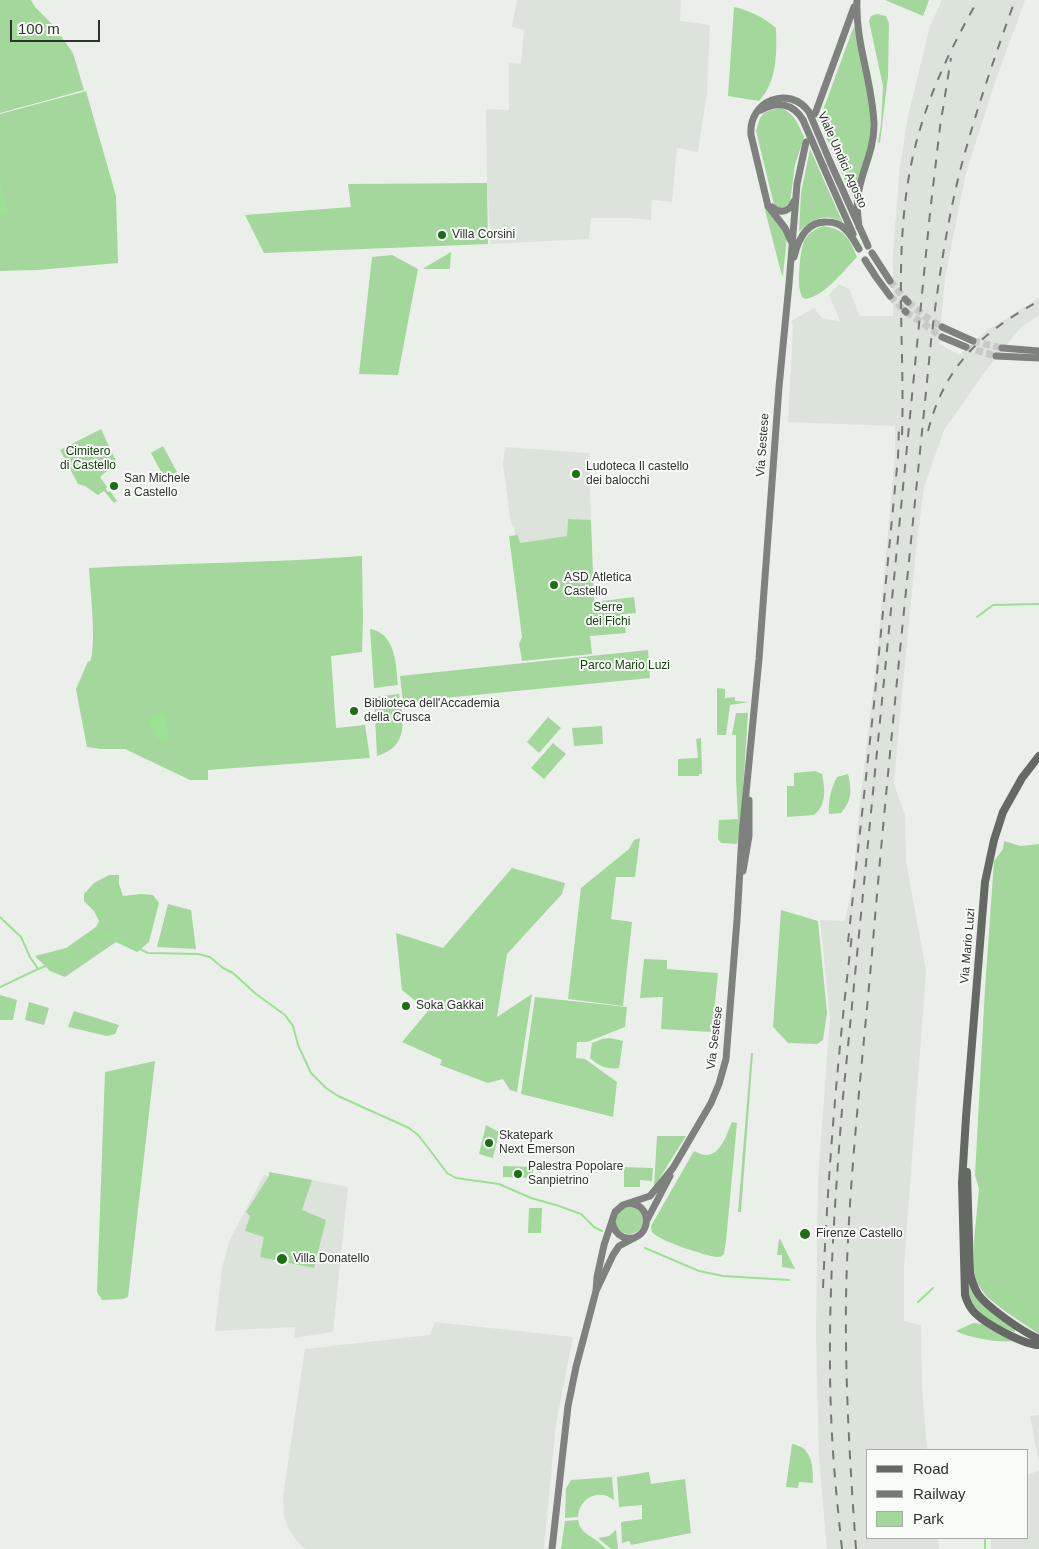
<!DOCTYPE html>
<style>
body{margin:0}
#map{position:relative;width:1039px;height:1549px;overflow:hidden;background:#ebefea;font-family:Arial,sans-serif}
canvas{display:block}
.legend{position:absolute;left:866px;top:1449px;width:162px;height:90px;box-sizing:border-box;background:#f8fcf7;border:1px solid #a8aba7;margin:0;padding:6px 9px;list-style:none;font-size:15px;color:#303130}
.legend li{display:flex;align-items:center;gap:10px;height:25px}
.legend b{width:25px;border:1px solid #a8aba7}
.scale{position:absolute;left:10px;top:20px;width:90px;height:22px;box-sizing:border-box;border:2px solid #303130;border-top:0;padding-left:6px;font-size:15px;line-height:18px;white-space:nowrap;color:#303130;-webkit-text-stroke:4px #f8fcf7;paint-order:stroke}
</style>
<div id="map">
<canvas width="1039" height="1549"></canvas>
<ul class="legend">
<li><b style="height:6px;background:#656865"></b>Road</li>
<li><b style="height:6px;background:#767875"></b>Railway</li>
<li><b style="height:14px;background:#a3d79c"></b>Park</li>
</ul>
<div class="scale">100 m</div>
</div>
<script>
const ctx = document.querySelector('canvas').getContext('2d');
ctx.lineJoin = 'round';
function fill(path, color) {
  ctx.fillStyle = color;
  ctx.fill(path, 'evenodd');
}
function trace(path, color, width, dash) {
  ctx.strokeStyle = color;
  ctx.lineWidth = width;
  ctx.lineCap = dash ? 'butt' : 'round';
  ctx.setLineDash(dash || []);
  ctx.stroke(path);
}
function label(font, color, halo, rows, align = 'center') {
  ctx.font = font + ' Arial,sans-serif';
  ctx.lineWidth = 4;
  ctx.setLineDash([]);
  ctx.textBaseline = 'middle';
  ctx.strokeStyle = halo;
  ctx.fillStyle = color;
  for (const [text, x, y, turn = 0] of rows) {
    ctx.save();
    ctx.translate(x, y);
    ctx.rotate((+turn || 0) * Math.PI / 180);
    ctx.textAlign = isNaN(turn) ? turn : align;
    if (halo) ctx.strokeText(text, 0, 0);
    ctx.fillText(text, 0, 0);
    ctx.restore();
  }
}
const built = new Path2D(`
 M517,0H681L680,21L710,25L707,92L698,152L677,148L672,202L652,200L651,220L631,218H591L589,239L491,244L487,183L486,109L509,110V63L521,64L524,30L512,27Z
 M942,0H1025L996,79L966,173L945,278L939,344L960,355L987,330L1039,298V315L1021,327L987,369L944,430L924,487L916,549L898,737L894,784L905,815L906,861L926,971L904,1266V1321L921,1325L922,1386L927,1450H868V1538H938L939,1549H827L819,1458L816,1335L818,1179L830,1018L820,920L845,921L853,882L859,811L877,655L895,454V426L788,422L793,327L791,321L814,308L823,319L840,321L829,295L839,284L849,289L860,316H893V253L900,166L908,116L930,26Z
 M505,447L589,453L591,520H568L567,536L519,543L518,535H515L514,525H511L503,464Z
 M269,1172L348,1187L333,1332L294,1338L295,1327L215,1331L222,1268L230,1239L264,1175L269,1176Z
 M435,1322L573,1337L556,1424L544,1549H306L301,1546L289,1530L284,1517L283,1496L305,1349L430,1335Z
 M1039,1415V1463L1030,1416Z
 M1039,1470V1549H991V1538H1028V1475Z`);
const green = new Path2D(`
 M0,0H31L35,7L53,25L73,53L84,90L0,113Z
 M885,0H929L923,16Z
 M734,7C751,11 763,17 776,28C777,53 777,82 759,101L728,96Z
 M877,14L886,16L889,23L888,76L880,143L878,142L881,124L883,86L869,21L871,16Z
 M854,26C862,65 875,105 869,145C866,163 858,182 854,201L819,121Z
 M86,91L116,196L118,263L38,270L0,271V114Z
 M780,108C794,112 798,124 804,137L795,165L790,202L784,208L781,209L774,205L756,131L760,118L764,113L771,110Z
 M810,149L843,223C827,212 811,219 799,232L801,193Z
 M487,183L488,244L264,253L245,215L351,207L348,184Z
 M764,206H766L781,225L787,238L783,275L782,276Z
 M823,226C845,229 849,238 857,257C842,272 827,294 806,299C802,297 802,298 801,294C797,284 800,251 804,241C808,233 815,229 823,226Z
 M451,252L450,269H424V268Z
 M392,255L418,269L398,375L359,374L372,257Z
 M101,429L116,461L106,469L107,471L100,477L107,487L106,489L108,492L110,491L117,501L114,503L104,491L98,495L85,486L78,484L60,450Z
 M163,446L177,472L165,479L151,453Z
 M568,519L591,520L594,602L634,597L636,613L623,614L626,633L590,636L592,654L522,661L519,644L522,637L509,536L518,535L520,543L567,536Z
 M362,556L363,621L362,652L331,656L336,728L365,725L370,758L208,770V780H190L125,749H101L87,747L76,689L88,661L90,662C97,644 90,589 89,568C180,563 271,563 362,556Z
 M370,629C396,633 396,665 398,685L374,688Z
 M648,650L650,678L403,702L400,676Z
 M717,688L725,689V698L735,697V701L749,702L730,705L726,735H717Z
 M399,694C403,720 410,746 377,756L374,697Z
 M736,713H748L741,822L737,844L721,843L718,839L719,820L738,819L736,778V735H732Z
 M548,717L561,728L539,753L527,742Z
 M602,726L603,744L574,746L572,728Z
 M701,738L702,774H699V776H678V759L698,758L696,739Z
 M553,743L566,754L544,779L531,768Z
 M815,771L822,774C825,789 827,805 814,815L787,817V786H794V773Z
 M848,774C852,790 852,801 841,813L829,814C828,801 831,788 837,777Z
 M640,838L635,877H616L611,919L632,922L623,1006L568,999L581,888L629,849L634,840Z
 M1004,841L1021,846L1039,844V1334L1006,1312L987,1297L976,1282L974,1270V1240L979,1189L975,1175L985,989L994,861L1003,849Z
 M512,868L565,883L562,894L507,954L497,1017L532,994L517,1092L510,1090L503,1079L488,1083L440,1065L442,1060L402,1042L428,1011L402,990L396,933L443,948Z
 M109,875H119V884L123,896L141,894L153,895L159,903L149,942L137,952L116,942L65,977L50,971L35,956L66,948L96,927L99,921L94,911L84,901V894L94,883Z
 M168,904L191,910L196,949L157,947Z
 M781,910L818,921L827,1013L823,1040L817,1044L788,1043L773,1027Z
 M644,959L667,960V969L718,973L712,1032L661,1029L663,997L640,998Z
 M0,995L17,1000L13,1020H0Z
 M535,997L627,1007L625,1027L587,1042H577L576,1058L585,1059L617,1082L613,1117L521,1094Z
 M29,1002L49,1008L44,1025L25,1020Z
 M74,1011L119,1025L115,1034L107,1036L68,1027Z
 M610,1038L623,1041L619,1068C607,1070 599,1066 590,1058L592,1043L602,1039Z
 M751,1053H753L741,1212H738Z
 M155,1061L128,1297L123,1299L102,1300L97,1292L105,1072Z
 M732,1122L737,1123L726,1241L724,1254C720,1257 721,1257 717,1257C706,1256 660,1241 653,1233C651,1230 652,1229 651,1226L694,1151C697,1152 702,1155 705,1155C721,1156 727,1133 732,1122Z
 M486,1125L499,1132L493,1158L479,1154Z
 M657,1136H686L654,1187Z
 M503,1166L533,1167V1178L503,1177Z
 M624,1167L653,1168L652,1181L640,1180V1187H624Z
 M269,1172L312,1180L302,1210L326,1220L314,1268L260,1257L264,1237L245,1231L250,1216L246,1212L269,1176Z
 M965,1182L969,1280L1015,1329V1332C995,1325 974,1313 968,1293Z
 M615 1220a14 14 0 1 1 28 0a14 14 0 1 1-28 0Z
 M529,1208H542L541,1233H528Z
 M779,1239H780L795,1269L782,1267V1255H777Z
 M973,1323L984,1324L1014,1341C999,1343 970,1338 956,1331Z
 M792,1444C813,1447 813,1467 813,1483L799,1482L798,1488L786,1487Z
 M649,1472L651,1484L685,1479L691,1533L631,1545L629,1541L622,1543L621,1522L642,1519V1505L619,1507L617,1477Z
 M612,1477L614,1500C599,1488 579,1498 578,1517L565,1518L566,1488L571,1480Z
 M578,1520C580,1530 585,1533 593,1538C598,1541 602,1545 606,1549H561L565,1521Z
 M616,1530L618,1549H611L598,1538L609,1536Z`);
const water = new Path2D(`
 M0,183L9,213L0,216Z
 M162,714H165L168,738L163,742C154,739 151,728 149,720L151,717Z`);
const stream = new Path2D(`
 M977,617L993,605L1039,604
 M0,917L21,937L30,957L38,969
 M0,987L38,969L59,961L75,953L83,947L110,934L148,953L198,954L210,957L223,968L233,973L256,994L285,1015L293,1026L298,1045L311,1073L326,1088L338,1096L409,1128L418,1135L426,1145L447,1173L456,1178L499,1184L531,1198L556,1205L581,1214L594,1227L602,1231
 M645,1248L699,1271L723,1276L789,1280
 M981,1279L1039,1323
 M918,1302L933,1288
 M985,1538V1549`);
const secondaryTunnel = new Path2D(`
 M890,281L905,299
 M890,296L905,311
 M908,302L927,318L942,327
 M906,312L942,337
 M973,341L1002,348
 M966,347L996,356`);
const secondary = new Path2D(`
 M857,0C855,43 873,83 874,125C874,152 861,171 858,196C856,207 858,216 859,227
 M761,110C777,101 793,103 803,120
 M815,114L854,7
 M831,164L868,246
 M823,166L853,234
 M772,207C781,215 790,211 794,201
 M791,241L785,228L768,206L751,135C748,101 789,84 809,112
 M872,253L890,281
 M794,257C798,240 806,221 827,222C833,222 840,224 845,229C851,234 855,242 859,249
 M865,260L876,277L890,296
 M905,299L908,302
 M905,311L906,312
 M942,327L973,341
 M942,337L966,347
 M1002,348L1039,351
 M996,356L1039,358
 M743,871L749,836V800
 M647,1220L670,1176
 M612,1221C613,1228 616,1234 623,1237C647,1246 658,1206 629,1203
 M596,1291L597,1277L604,1245L615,1212L623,1205L650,1196L673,1168L711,1103L719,1084L726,1059L737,920L742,835L759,659L779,387L789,284L797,184L806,142
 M552,1549L568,1406L576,1367L596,1291L613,1255L619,1246L636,1237`);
const primary = new Path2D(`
 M1039,756L1022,778L1003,812L994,840L985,882L966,1117L962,1183L965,1295C967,1302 970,1308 975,1313C986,1324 1024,1345 1039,1345
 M967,1172L970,1272C971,1280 974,1287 978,1294C988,1308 1023,1332 1039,1339`);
const rail = new Path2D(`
 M928,431C945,365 981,333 1039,301
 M902,435C905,349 894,262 909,176C920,112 946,56 978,0
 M848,942L874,704L898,457L899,427
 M823,1288C828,1170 838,1052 852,935
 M842,1549C838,1511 834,1473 832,1435C826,1322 834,1210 843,1097L930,213L940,127L951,58
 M856,1549C850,1466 845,1383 846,1299C848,1184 862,1068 872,953C889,749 911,545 931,341C938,284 946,227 960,171C975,113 995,56 1015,0`);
const secondaryBridge = new Path2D(`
 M809,112L831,164
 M803,120L823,166`);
const markers = [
 [442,235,5,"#1e6e15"],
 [576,474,5,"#1e6e15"],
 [114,486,5,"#1e6e15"],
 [554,585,5,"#1e6e15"],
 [354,711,5,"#1e6e15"],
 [406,1006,5,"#1e6e15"],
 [489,1143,5,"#1e6e15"],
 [518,1174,5,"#1e6e15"],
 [805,1234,6,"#1e6e15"],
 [282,1259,6,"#1e6e15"]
];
const streetNames = [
 ["Viale Undici Agosto",842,160,66],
 ["Via Sestese",763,445,-86],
 ["Via Mario Luzi",968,946,-85],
 ["Via Sestese",715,1038,-83]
];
const poiNames = [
 ["Villa Corsini",452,235],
 ["Ludoteca Il castello",586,467],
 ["dei balocchi",586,481],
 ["San Michele",124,479],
 ["a Castello",124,493],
 ["ASD Atletica",564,578],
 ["Castello",564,592],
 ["Biblioteca dell'Accademia",364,704],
 ["della Crusca",364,718],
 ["Soka Gakkai",416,1006],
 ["Skatepark",499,1136],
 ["Next Emerson",499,1150],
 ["Palestra Popolare",528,1167],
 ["Sanpietrino",528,1181],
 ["Firenze Castello",816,1234],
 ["Villa Donatello",293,1259]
];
const parkNames = [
 ["Cimitero",88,452],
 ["di Castello",88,466],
 ["Serre",608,608],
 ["dei Fichi",608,622],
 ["Parco Mario Luzi",625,666]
];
fill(built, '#dbe3da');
fill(green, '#a3d79c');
fill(water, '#9be192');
trace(stream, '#9be192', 2);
trace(secondaryTunnel, '#c6c9c5', 7, [7, 3.5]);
trace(secondary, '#7f817e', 7);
trace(primary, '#656865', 8);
trace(rail, '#767875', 2, [9, 9]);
trace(secondaryBridge, '#7f817e', 7);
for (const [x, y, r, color] of markers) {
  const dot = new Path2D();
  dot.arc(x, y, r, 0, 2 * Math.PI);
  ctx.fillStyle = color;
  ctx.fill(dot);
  trace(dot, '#f8fcf7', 2);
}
label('12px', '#303130', '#f8fcf7', streetNames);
label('12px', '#303130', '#f8fcf7', poiNames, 'left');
label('12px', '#103f0b', '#f8fcf7', parkNames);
</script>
